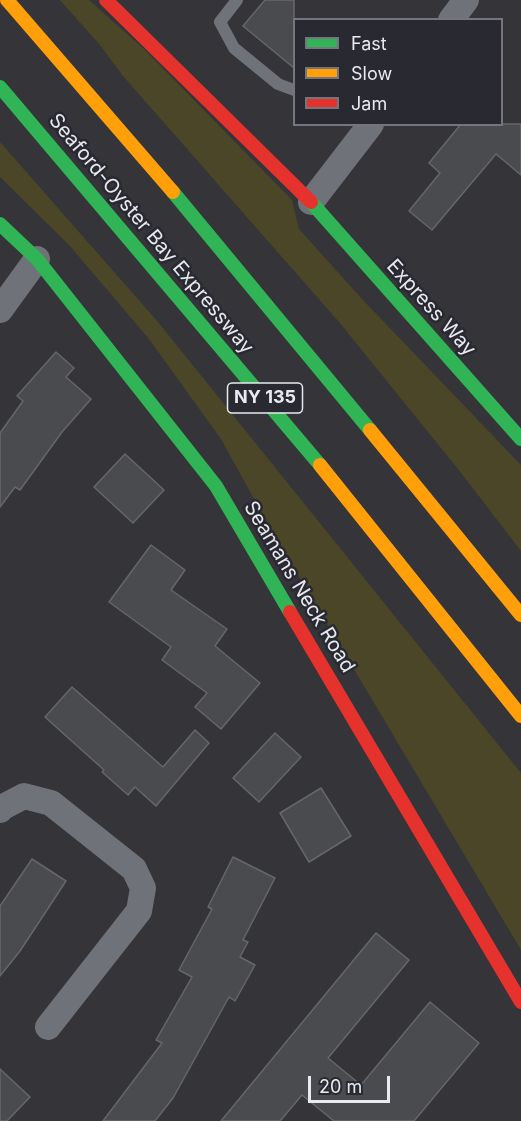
<!DOCTYPE html>
<style>
body{margin:0}
#map{position:relative;width:521px;height:1121px;overflow:hidden;background:#343439;font-family:Inter,sans-serif}
canvas{display:block}
.legend{position:absolute;left:293px;top:18px;width:210px;height:108px;box-sizing:border-box;background:#282931;border:2px solid #75767d;margin:0;padding:8px 10px;list-style:none;font-size:18px;color:#e9eaef}
.legend li{display:flex;align-items:center;gap:12px;height:30px}
.legend b{width:30px;border:2px solid #75767d}
.scale{position:absolute;left:308px;top:1076px;width:82px;height:27px;box-sizing:border-box;border:3px solid #e9eaef;border-top:0;padding-left:8px;font-size:18px;line-height:21px;white-space:nowrap;color:#e9eaef;-webkit-text-stroke:4px #282931;paint-order:stroke}
</style>
<div id="map">
<canvas width="521" height="1121"></canvas>
<ul class="legend">
<li><b style="height:8px;background:#30b455"></b>Fast</li>
<li><b style="height:8px;background:#ff9f0a"></b>Slow</li>
<li><b style="height:8px;background:#e5322d"></b>Jam</li>
</ul>
<div class="scale">20 m</div>
</div>
<script>
const ctx = document.querySelector('canvas').getContext('2d');
ctx.lineJoin = 'round';
function fill(path, color) {
  ctx.fillStyle = color;
  ctx.fill(path, 'evenodd');
}
function trace(path, color, width, dash) {
  ctx.strokeStyle = color;
  ctx.lineWidth = width;
  ctx.lineCap = dash ? 'butt' : 'round';
  ctx.setLineDash(dash || []);
  ctx.stroke(path);
}
function label(font, color, halo, rows, align = 'center') {
  ctx.font = font + ' Inter,sans-serif';
  ctx.lineWidth = 5;
  ctx.setLineDash([]);
  ctx.textBaseline = 'middle';
  ctx.strokeStyle = halo;
  ctx.fillStyle = color;
  for (const [text, x, y, turn = 0] of rows) {
    ctx.save();
    ctx.translate(x, y);
    ctx.rotate((+turn || 0) * Math.PI / 180);
    ctx.textAlign = isNaN(turn) ? turn : align;
    if (halo) ctx.strokeText(text, 0, 0);
    ctx.fillText(text, 0, 0);
    ctx.restore();
  }
}
const green = new Path2D(`
 M60,0H89L144,49L292,200L299,229L362,299L521,465V551L458,469L339,322L123,76L100,45Z
 M0,142L158,322L521,773V950L270,528L221,439L149,339L69,245L0,177Z`);
const building = new Path2D(`
 M265,0H294V68L243,26Z
 M461,124H521V175L496,154L432,230L409,211L440,173L429,163Z
 M56,352L74,368L66,377L91,399L62,432L20,490L15,487L0,507V433L23,401L17,396Z
 M125,454L164,490L133,523L94,487Z
 M151,545L185,570L171,590L227,629L215,646L260,683L221,729L195,707L207,693L162,660L171,647L109,602Z
 M72,687L163,767L195,730L209,743L156,806L135,787L128,795L102,772L104,770L45,717Z
 M275,733L301,757L259,802L233,778Z
 M321,788L351,836L309,862L280,813Z
 M233,857L275,878L243,940L248,942L240,957L255,965L235,1001L229,997L173,1098L155,1121H103L162,1043L156,1040L192,977L179,970L212,909L208,907Z
 M32,859L66,881L20,951L0,976V906Z
 M376,933L409,960L328,1058L361,1085L430,1002L479,1043L414,1121H334L302,1095L280,1121H221Z
 M0,1069L30,1097L7,1121H0Z`);
const lane = new Path2D(`
 M237,0L220,22L234,48L278,84L294,90`);
const street = new Path2D(`
 M451,20L466,0
 M311,202L371,124
 M0,310L37,259
 M0,810L3,807L24,796L51,803L134,869L143,888L139,911L48,1027`);
const fast = new Path2D(`
 M0,87L320,465
 M173,192L370,430
 M311,202L521,439
 M0,224L37,259L216,486L290,612`);
const slow = new Path2D(`
 M7,0L173,192
 M370,430L521,615
 M320,465L521,716`);
const jam = new Path2D(`
 M106,0L311,202
 M290,612L521,1002`);
const shields = [
 [265,398,75]
];
const shieldNames = [
 ["NY 135",265,398]
];
const streetNames = [
 ["Seaford-Oyster Bay Expressway",151,234,50],
 ["Express Way",431,308,48],
 ["Seamans Neck Road",299,587,59]
];
fill(green, '#4c4628');
fill(building, '#4a4b4f');
trace(building, '#66676a', 1.5);
trace(lane, '#707279', 12);
trace(street, '#707279', 26);
trace(fast, '#30b455', 14);
trace(slow, '#ff9f0a', 14);
trace(jam, '#e5322d', 14);
for (const [x, y, w] of shields) {
  const box = new Path2D();
  box.roundRect(x - w / 2, y - 15, w, 30, 4.5);
  ctx.fillStyle = '#282931';
  ctx.fill(box);
  trace(box, '#e9eaef', 1.5);
}
label('bold 18px', '#e9eaef', null, shieldNames);
label('20px', '#e9eaef', '#282931', streetNames);
</script>
